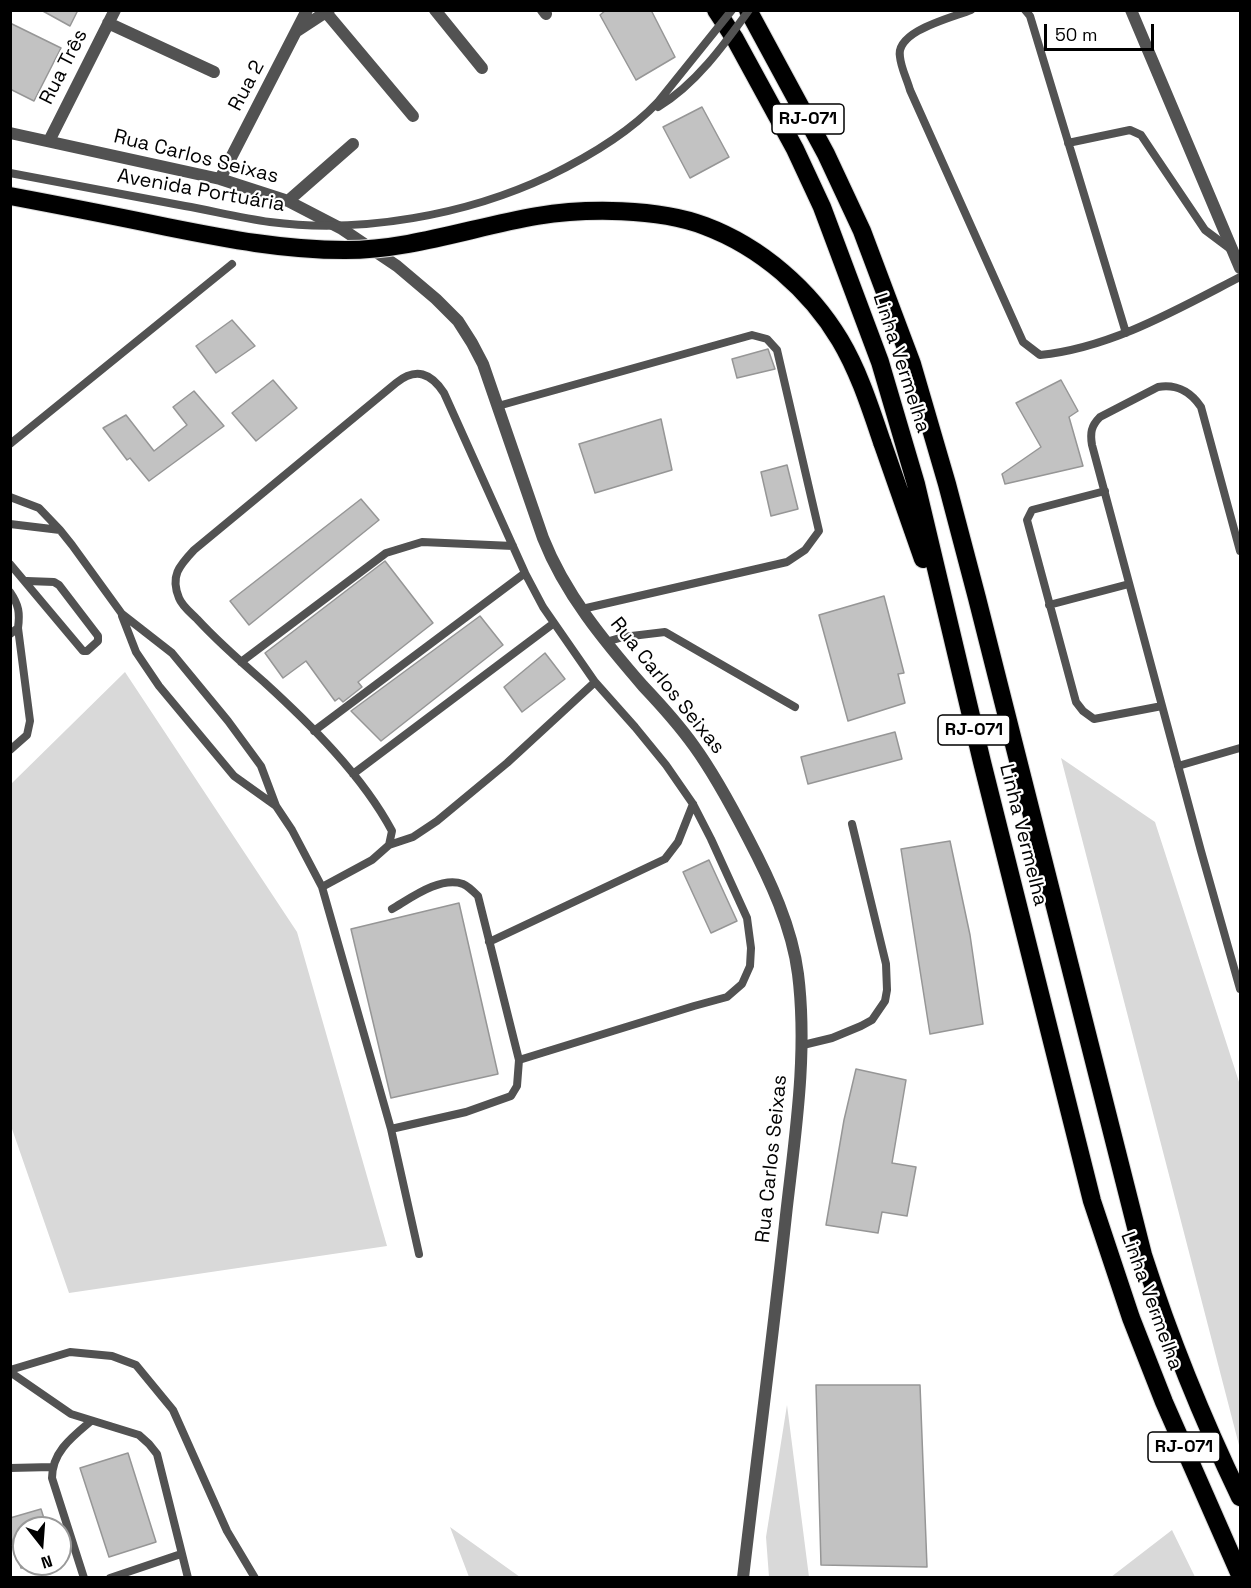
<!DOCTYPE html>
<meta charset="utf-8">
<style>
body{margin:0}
#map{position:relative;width:1251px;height:1588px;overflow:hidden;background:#fff;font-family:"Space Grotesk",sans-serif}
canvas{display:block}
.frame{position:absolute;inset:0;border:12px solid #000;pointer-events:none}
.north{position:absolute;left:12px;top:1516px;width:60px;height:60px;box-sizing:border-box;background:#fff;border:2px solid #999;border-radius:50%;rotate:163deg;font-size:16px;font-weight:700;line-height:24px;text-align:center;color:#000}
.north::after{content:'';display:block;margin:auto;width:21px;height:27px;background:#000;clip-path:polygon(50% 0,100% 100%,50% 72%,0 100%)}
.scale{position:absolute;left:1044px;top:24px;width:110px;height:27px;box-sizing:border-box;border:3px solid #000;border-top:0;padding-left:8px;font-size:18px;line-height:21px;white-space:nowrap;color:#000;-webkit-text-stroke:4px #fff;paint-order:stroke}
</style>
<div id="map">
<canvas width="1251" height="1588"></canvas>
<div class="frame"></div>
<div class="north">N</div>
<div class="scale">50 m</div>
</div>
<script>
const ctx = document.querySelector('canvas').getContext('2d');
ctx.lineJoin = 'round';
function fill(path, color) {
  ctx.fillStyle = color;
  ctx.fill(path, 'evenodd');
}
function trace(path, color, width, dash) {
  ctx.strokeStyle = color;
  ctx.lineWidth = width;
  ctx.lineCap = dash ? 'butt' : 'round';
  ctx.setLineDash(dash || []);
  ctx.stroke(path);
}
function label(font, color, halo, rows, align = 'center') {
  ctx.font = font + ' "Space Grotesk",sans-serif';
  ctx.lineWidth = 4.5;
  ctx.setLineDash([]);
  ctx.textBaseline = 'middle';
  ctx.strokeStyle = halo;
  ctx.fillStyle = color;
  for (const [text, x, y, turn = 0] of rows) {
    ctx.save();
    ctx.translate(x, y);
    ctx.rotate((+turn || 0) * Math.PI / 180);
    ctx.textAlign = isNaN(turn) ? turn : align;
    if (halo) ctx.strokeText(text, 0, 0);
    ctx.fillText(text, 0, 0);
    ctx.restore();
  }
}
const green = new Path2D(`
 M125,672L297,932L387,1246L69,1293L11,1126V784Z
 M1061,758L1155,822L1240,1085V1449Z
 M787,1405L809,1577H769L766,1537Z
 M450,1527L520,1577H469Z
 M1172,1530L1195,1577H1111Z`);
const building = new Path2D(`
 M41,10H78L70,26Z
 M606,10H651L675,57L636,80L600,15Z
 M10,23L61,48L34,101L10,89Z
 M702,107L729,157L690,178L663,127Z
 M232,320L255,346L216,373L196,346Z
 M768,349L775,369L737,378L732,359Z
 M273,380L297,408L256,441L232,413Z
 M1061,380L1078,411L1069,417L1083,466L1005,484L1002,474L1041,447L1016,403Z
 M194,391L224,426L149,481L130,458L127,460L103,428L126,415L154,451L187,425L173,407Z
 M661,419L672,470L595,493L579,444Z
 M787,465L798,509L771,516L761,472Z
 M361,499L379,520L249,625L230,601Z
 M385,561L433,623L358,682L362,687L343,702L339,698L335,701L306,661L283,678L265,653Z
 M884,596L904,673L898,674L905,703L848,721L819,615Z
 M480,616L503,645L381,741L351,711Z
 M545,653L565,679L522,712L504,687Z
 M895,732L902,759L808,784L801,757Z
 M950,841L970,935L983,1024L930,1034L901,849Z
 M709,860L737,921L711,933L683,872Z
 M459,903L498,1074L391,1098L351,929Z
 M856,1069L906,1080L892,1163L916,1167L907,1216L882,1212L878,1233L826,1225L844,1120Z
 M816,1385H920L927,1567L821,1565Z
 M128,1453L156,1542L109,1557L80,1468Z
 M41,1509L47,1528H24V1568H21L10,1534V1518Z`);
const lane = new Path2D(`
 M971,10C951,18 895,31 900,57C901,68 907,79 910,90L1023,342L1040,355C1111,348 1178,309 1240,277
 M1025,10L1030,16L1126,333
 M1068,143L1130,130L1141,135L1205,230L1229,248
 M498,406L752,335L767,339L777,350L819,531L805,550L787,562L582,609
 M10,444L232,264
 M1105,491L1032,510L1027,520L1076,702L1083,711L1094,719L1162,706
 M10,497L39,508L60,530
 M10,524L60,530L72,545L122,614L172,653L228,721L261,766L276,806L292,830L322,887L391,1129L419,1254
 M1240,551L1201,407C1190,391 1177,384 1158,387L1100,417C1091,426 1090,433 1092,445L1201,851L1240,989
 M10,564L83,651H87L98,641V636L59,585L54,582L27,581
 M10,592C19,605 20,613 18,628L10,634
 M1049,605L1129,584
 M122,616L136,652L159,686L234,776L276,806
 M606,642L623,637L665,632L795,707
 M241,662L386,553L422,542L513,546
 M314,731L525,573
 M10,750L27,735L30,721L18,628
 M1178,766L1240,748
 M353,774L554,623
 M322,887L372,860L389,845L392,831C362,775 310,724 264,682C241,662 218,642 197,619C191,613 182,606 179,598C170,576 179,566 194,550L396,383C416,367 431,373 444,393L525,573L543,607L595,682L507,763L437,821L413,837L389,845
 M489,942L665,859L678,842L693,804
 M803,1045L832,1038L861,1026L872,1020L885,1001L887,990L886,964L852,824
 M519,1060L694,1006L727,997L742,984L750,966L751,948L747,918L711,839L693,804L666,765L635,727L595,682
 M391,1129L466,1112L511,1096L517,1086L519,1060L478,896C474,892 468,886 463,884C440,876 411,898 392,909
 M10,1370L70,1352L112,1356L136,1365L173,1410L227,1531L255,1578
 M10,1372L71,1414L139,1435L149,1444L157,1454L188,1578
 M10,1468L52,1467
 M84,1578L52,1478C52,1452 72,1437 91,1421
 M110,1578L181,1554`);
const street = new Path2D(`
 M324,10L413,116
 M435,10L482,68
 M543,10L546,14
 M1131,10L1240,268
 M108,23L214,72
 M297,31L329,10
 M10,133L220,179L288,201L342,229L397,266L436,299L458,321L472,343L483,364L543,538C565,594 604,641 643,686C661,705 679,725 694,746C715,775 732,807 748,838C770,880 792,927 798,974C808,1054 795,1135 786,1215C773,1336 757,1457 743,1578
 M49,141L115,10
 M220,179L307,10
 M288,201L353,144`);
const highway = new Path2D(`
 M716,10L735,39L795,149L822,207L880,362L916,484L982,762L1092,1201L1131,1318L1164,1402L1240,1575
 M748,10L826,154L862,231L912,364L947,484L977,598L1143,1255C1170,1339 1202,1418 1240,1497
 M882,442L923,559`);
const laneBridge = new Path2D(`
 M658,107C695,85 724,45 749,10
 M10,173C69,184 127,195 185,206C213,211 241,218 270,222C361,234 467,215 549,176C588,157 628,134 658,102L732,10`);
const highwayBridge = new Path2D(`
 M10,196C63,206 115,216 167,227C227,239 284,250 345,250C410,250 473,227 537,216C586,208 658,208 705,226C761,247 810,290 840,340C859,372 870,407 882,442`);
const shields = [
 [808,119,72],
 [974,730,72],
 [1184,1447,72]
];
const shieldNames = [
 ["RJ-071",808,119],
 ["RJ-071",974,730],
 ["RJ-071",1184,1447]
];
const streetNames = [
 ["Rua Três",64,67,-63],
 ["Rua 2",247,86,-62],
 ["Rua Carlos Seixas",196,157,14],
 ["Avenida Portuária",201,191,10],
 ["Linha Vermelha",901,363,72],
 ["Rua Carlos Seixas",667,686,51],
 ["Linha Vermelha",1023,835,76],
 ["Rua Carlos Seixas",772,1159,-84],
 ["Linha Vermelha",1151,1301,70]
];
fill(green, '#d9d9d9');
fill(building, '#c2c2c2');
trace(building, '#969696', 1.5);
trace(highway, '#dbdbdb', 20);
trace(lane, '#525252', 8);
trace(street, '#525252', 12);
trace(highway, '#000', 18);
trace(highwayBridge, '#dbdbdb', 20, []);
trace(laneBridge, '#525252', 8);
trace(highwayBridge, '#000', 18);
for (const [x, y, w] of shields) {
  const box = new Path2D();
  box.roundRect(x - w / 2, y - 15, w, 30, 4.5);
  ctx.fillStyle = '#fff';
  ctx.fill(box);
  trace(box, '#000', 1.5);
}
label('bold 18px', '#000', null, shieldNames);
label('20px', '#000', '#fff', streetNames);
</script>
